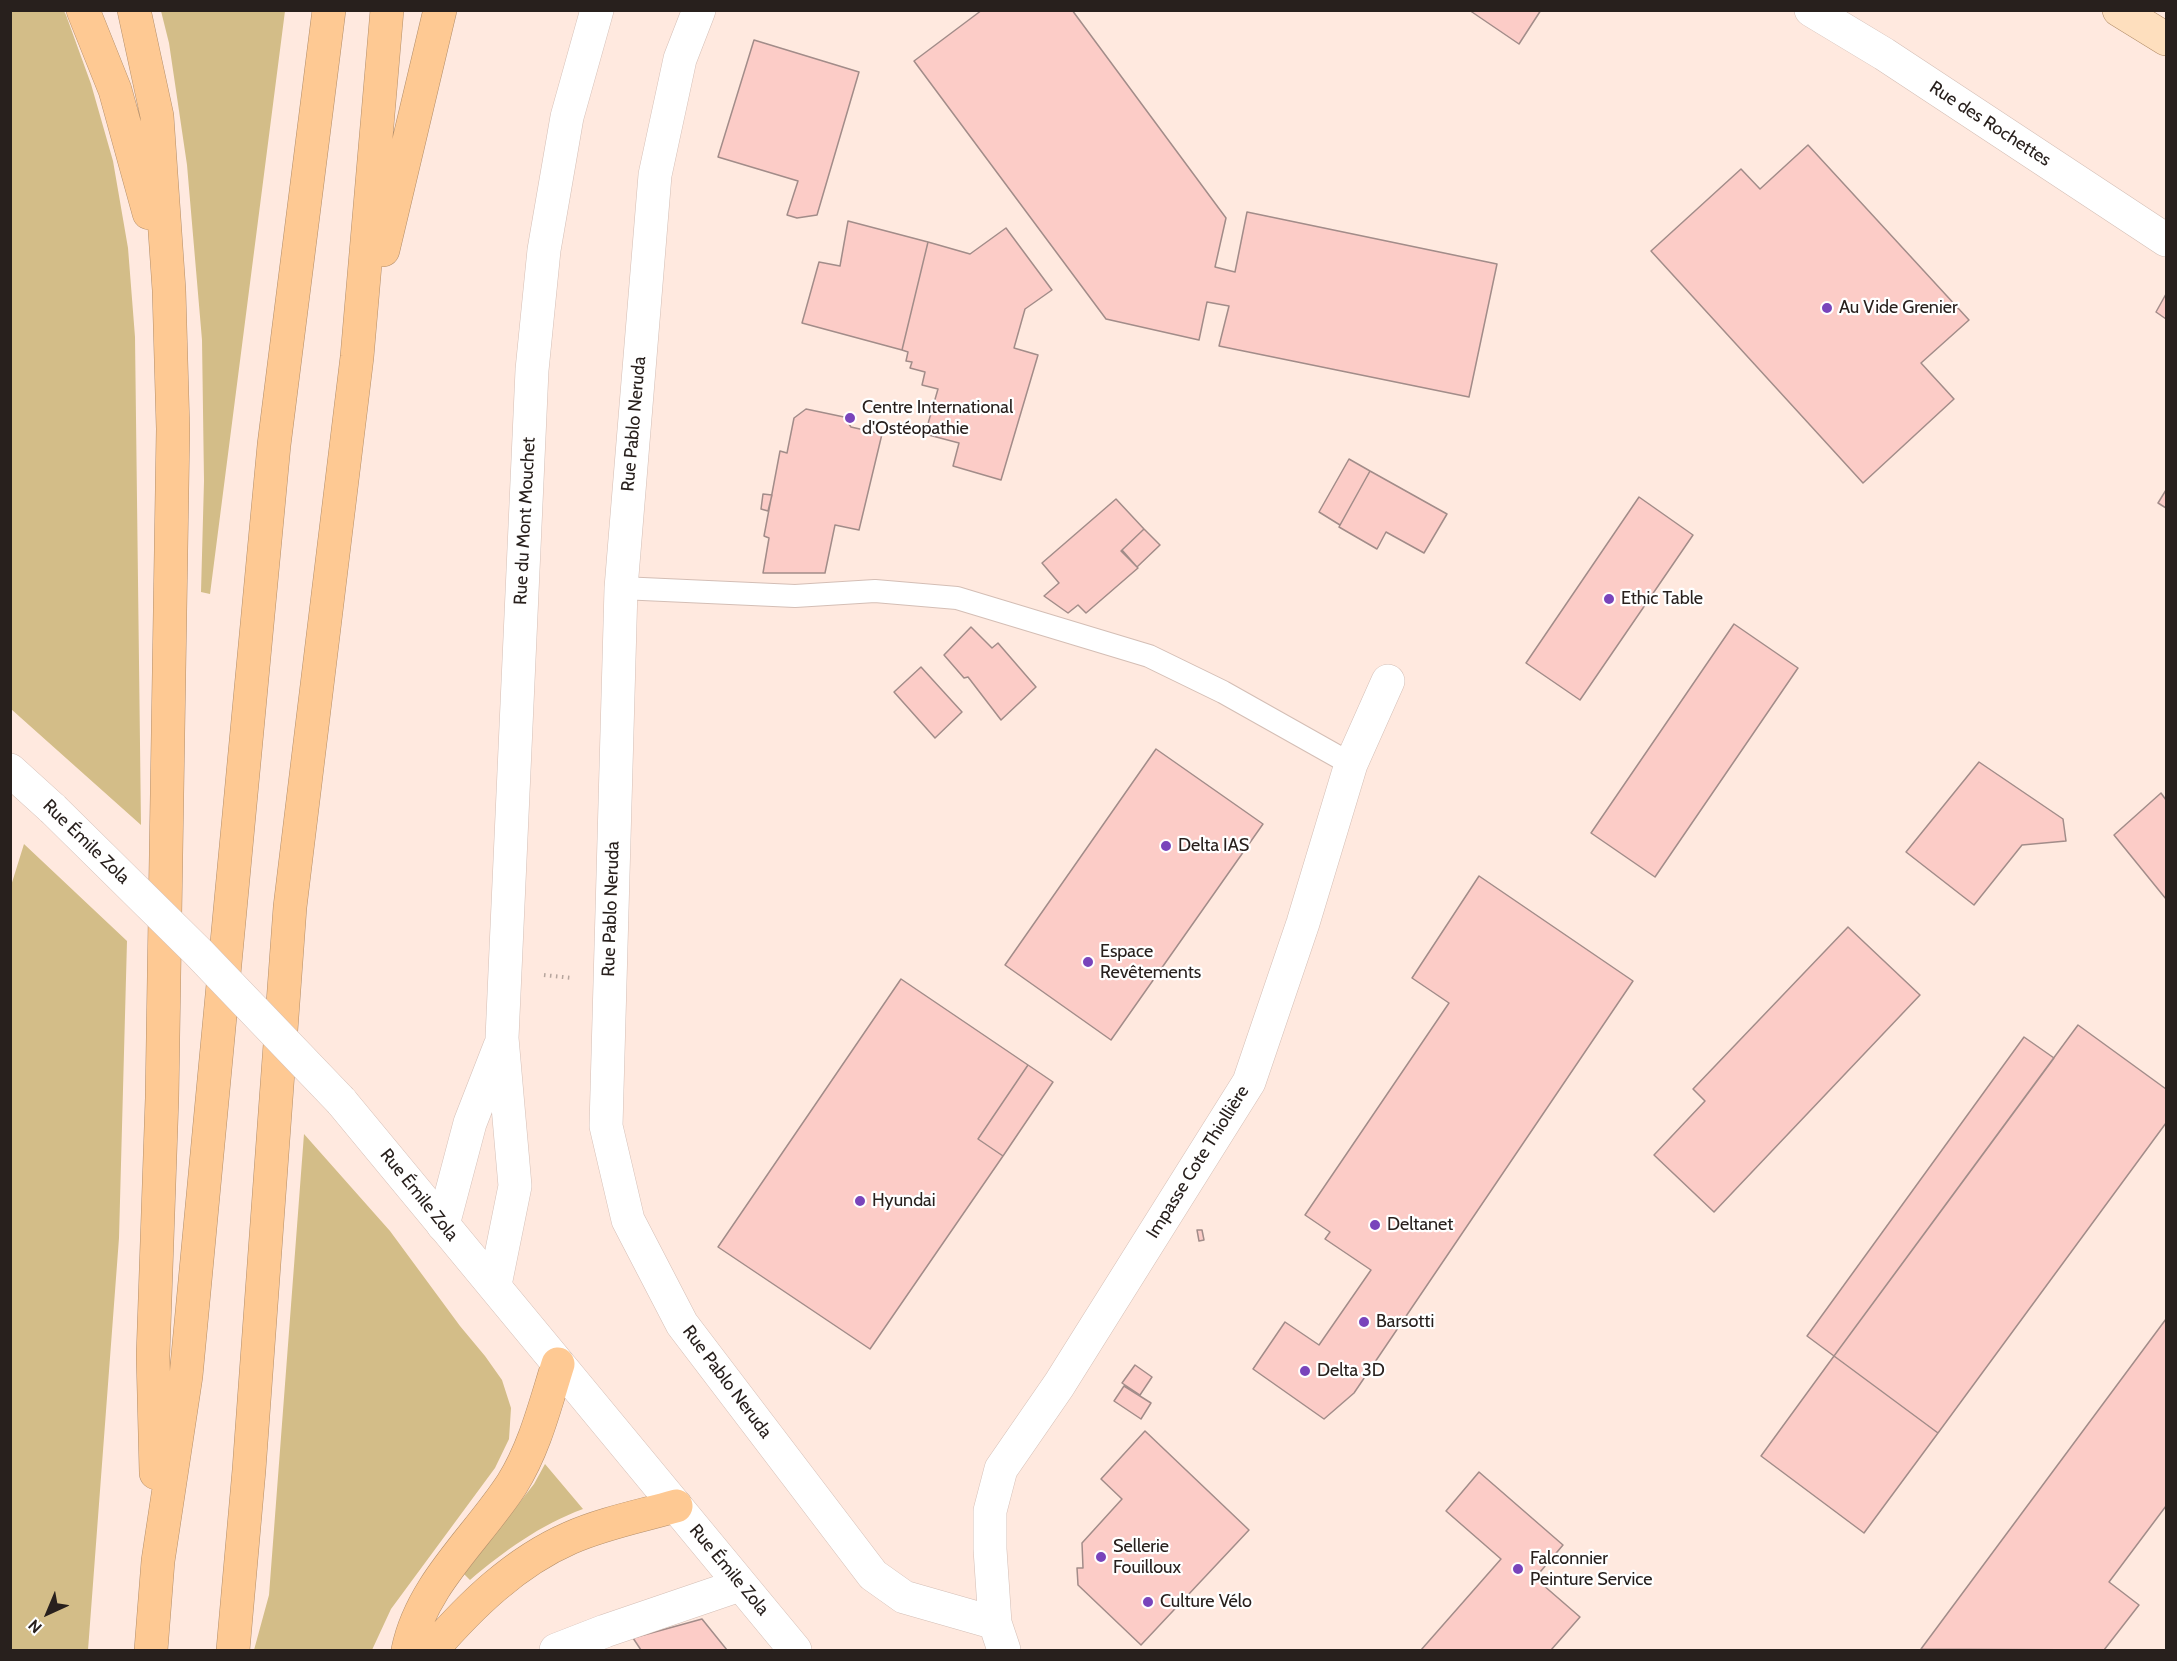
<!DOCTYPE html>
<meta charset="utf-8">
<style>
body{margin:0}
#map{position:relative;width:2177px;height:1661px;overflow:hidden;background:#ffe9df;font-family:Cabin,sans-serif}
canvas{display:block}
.frame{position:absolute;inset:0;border:12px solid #28201d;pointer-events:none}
.north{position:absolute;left:18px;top:1583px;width:60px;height:60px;-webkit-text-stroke:4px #fff;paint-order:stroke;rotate:224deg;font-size:16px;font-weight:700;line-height:24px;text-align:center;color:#28201d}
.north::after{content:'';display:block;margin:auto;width:21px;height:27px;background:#28201d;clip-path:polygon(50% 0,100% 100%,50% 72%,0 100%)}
</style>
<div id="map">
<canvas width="2177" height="1661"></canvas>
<div class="frame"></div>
<div class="north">N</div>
</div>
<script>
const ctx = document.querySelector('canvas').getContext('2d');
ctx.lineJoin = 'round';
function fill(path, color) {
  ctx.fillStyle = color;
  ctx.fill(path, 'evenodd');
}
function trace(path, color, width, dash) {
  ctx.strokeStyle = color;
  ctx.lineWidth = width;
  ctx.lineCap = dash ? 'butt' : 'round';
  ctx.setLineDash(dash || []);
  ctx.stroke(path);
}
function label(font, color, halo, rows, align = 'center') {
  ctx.font = font + ' Cabin,sans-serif';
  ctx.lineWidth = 4.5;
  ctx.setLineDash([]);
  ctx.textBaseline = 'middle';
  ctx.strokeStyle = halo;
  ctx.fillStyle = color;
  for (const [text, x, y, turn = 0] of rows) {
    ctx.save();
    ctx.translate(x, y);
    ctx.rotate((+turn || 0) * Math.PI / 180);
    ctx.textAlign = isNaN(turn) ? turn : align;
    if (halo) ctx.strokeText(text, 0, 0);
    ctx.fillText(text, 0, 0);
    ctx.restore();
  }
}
const green = new Path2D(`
 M11,10L64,11L66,15L91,84L113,161L128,248L135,337L141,825L11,709Z
 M161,11H285L210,594L201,592L204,481L202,340L187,165L169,43Z
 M24,844L127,941L119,1238L88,1650H11L10,889Z
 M304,1134L390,1231L460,1326L485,1356L502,1380L511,1408L509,1439L495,1468L391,1609L372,1650H254L269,1595Z
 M545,1464L583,1509C540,1525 504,1551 470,1580L464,1574L534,1484Z`);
const building = new Path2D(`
 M982,10H1072L1226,218L1215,267L1235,272L1247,212L1497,264L1469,397L1219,346L1229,306L1207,302L1199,340L1106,319L914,61Z
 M1469,10H1541L1519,44Z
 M754,40L859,72L817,215L797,218L787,215L798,181L718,157Z
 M1808,145L1969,320L1921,363L1954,399L1863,483L1651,251L1741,169L1760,189Z
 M848,221L928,242L902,350L802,323L819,262L840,266Z
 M1006,228L1052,290L1025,309L1014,348L1038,355L1001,480L953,466L959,443L925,434L938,389L922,385L925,372L910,368L912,362L906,361L908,352L902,350L928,242L970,254Z
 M2166,294V319L2156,312Z
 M806,409L844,417L851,427L882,434L859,530L835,525L825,573H763L769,538L764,536L780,451L787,453L794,418Z
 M1349,459L1370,471L1340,525L1319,512Z
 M1370,471L1447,514L1424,553L1386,532L1377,549L1339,527Z
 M2166,490V508L2158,503Z
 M763,494L772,495L768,511L761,509Z
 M1639,497L1693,535L1580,700L1526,663Z
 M1116,499L1144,529L1121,551L1138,568L1086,613L1078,605L1068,613L1044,596L1059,583L1042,563Z
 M1144,529L1160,545L1137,567L1122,550Z
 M1734,624L1798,668L1655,877L1591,833Z
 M971,627L992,648L998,643L1036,687L1001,720L968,677L964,678L944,655Z
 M921,667L962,712L935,738L894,692Z
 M1156,749L1263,824L1111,1040L1005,965Z
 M1979,762L2063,819L2066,841L2022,845L1974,905L1906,852Z
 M2161,793L2166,800V899L2114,835Z
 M1479,876L1633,981L1354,1393L1324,1419L1253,1369L1285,1322L1319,1345L1371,1270L1325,1239L1330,1232L1305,1215L1449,1003L1412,978Z
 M1848,927L1920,995L1714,1212L1654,1155L1705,1101L1693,1089Z
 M901,979L1028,1065L978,1139L1003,1156L870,1349L718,1247Z
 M2078,1025L2166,1089V1123L1938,1433L1834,1356Z
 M2024,1037L2054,1058L1834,1356L1807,1336Z
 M1028,1065L1053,1082L1003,1156L978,1139Z
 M1197,1230H1202L1204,1240L1199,1241Z
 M2166,1319V1506L2109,1582L2139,1605L2104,1650L1921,1649Z
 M1834,1356L1938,1433L1864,1533L1761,1456Z
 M1135,1365L1152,1377L1140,1395L1122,1383Z
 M1124,1386L1151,1403L1141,1419L1114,1401Z
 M1145,1431L1249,1530L1141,1645L1078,1585L1077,1568H1083L1082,1543L1122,1499L1101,1479Z
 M1479,1472L1563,1545L1535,1578L1580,1617L1551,1650H1421L1501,1559L1446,1511Z
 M702,1619L727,1650H641L633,1638Z`);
const path = new Path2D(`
 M544,975L572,978`);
const service = new Path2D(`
 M621,588L795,596L875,591L957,598L1149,656L1223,692L1351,764`);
const minor = new Path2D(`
 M699,10L680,59L655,175L621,588L606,1126L628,1220L682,1324L873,1575L904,1597L995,1623
 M1811,10L1884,54L2166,240
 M556,1650L605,1631L740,1585
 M1004,1650L995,1623L990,1549V1511L1001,1469L1059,1385L1249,1082L1303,923L1351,764L1388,681`);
const tertiary = new Path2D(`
 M443,1225L470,1123L500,1046
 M495,1285L515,1186L502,1038L532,370L544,250L567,117L597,10`);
const secondary = new Path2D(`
 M10,770L53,809
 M341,1101L795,1650`);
const primary = new Path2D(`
 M2119,10L2166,39`);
const motorway = new Path2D(`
 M83,10L115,90L149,213
 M134,10L157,116L169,290L173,429L162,1098L153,1356L156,1473
 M383,250L440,10
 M151,1650L158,1561L186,1376L274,445L329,10
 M233,1650L249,1470L290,907L357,357L387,10
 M408,1650C421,1585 477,1538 512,1484C535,1447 545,1405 558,1364
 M432,1650C471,1605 515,1562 570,1538C604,1523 641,1516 676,1506`);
const secondaryBridge = new Path2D(`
 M53,809L198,952L341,1101`);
const markers = [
 [1827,308,6,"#7944bb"],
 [850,418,6,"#7944bb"],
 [1609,599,6,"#7944bb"],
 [1166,846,6,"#7944bb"],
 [1088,962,6,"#7944bb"],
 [860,1201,6,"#7944bb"],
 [1375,1225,6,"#7944bb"],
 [1364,1322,6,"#7944bb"],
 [1305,1371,6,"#7944bb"],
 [1101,1557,6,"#7944bb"],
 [1518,1569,6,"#7944bb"],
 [1148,1602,6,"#7944bb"]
];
const streetNames = [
 ["Rue des Rochettes",1990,124,33],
 ["Rue Pablo Neruda",634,424,-85],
 ["Rue du Mont Mouchet",525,521,-87],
 ["Rue Émile Zola",86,842,44],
 ["Rue Pablo Neruda",611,909,-88],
 ["Impasse Cote Thiollière",1198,1162,-58],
 ["Rue Émile Zola",419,1195,51],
 ["Rue Pablo Neruda",727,1382,53],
 ["Rue Émile Zola",729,1570,50]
];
const poiNames = [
 ["Au Vide Grenier",1839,308],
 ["Centre International",862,408],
 ["d'Ostéopathie",862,429],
 ["Ethic Table",1621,599],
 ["Delta IAS",1178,846],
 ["Espace",1100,952],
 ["Revêtements",1100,973],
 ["Hyundai",872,1201],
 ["Deltanet",1387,1225],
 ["Barsotti",1376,1322],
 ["Delta 3D",1317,1371],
 ["Sellerie",1113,1547],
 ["Fouilloux",1113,1568],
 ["Falconnier",1530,1559],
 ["Peinture Service",1530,1580],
 ["Culture Vélo",1160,1602]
];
fill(green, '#d3bd88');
fill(building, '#fcccc7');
trace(building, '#a28c89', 1.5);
trace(service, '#d4beb5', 24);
trace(minor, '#d4beb5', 34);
trace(tertiary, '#d4beb5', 34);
trace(secondary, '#d4beb5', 34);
trace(primary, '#b38e6a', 34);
trace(motorway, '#b38e6a', 34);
trace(path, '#b6a59d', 4, [1.5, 4.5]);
trace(service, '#fff', 22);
trace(minor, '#fff', 33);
trace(tertiary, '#fff', 33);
trace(secondary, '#fff', 33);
trace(primary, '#fedfbe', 33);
trace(motorway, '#fec993', 33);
trace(secondaryBridge, '#d4beb5', 34, []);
trace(secondaryBridge, '#fff', 33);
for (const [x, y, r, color] of markers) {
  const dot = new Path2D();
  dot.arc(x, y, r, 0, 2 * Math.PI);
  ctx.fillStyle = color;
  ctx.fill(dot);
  trace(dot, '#fff', 2);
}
label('18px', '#28201d', '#fff', streetNames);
label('18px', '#28201d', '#fff', poiNames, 'left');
</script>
